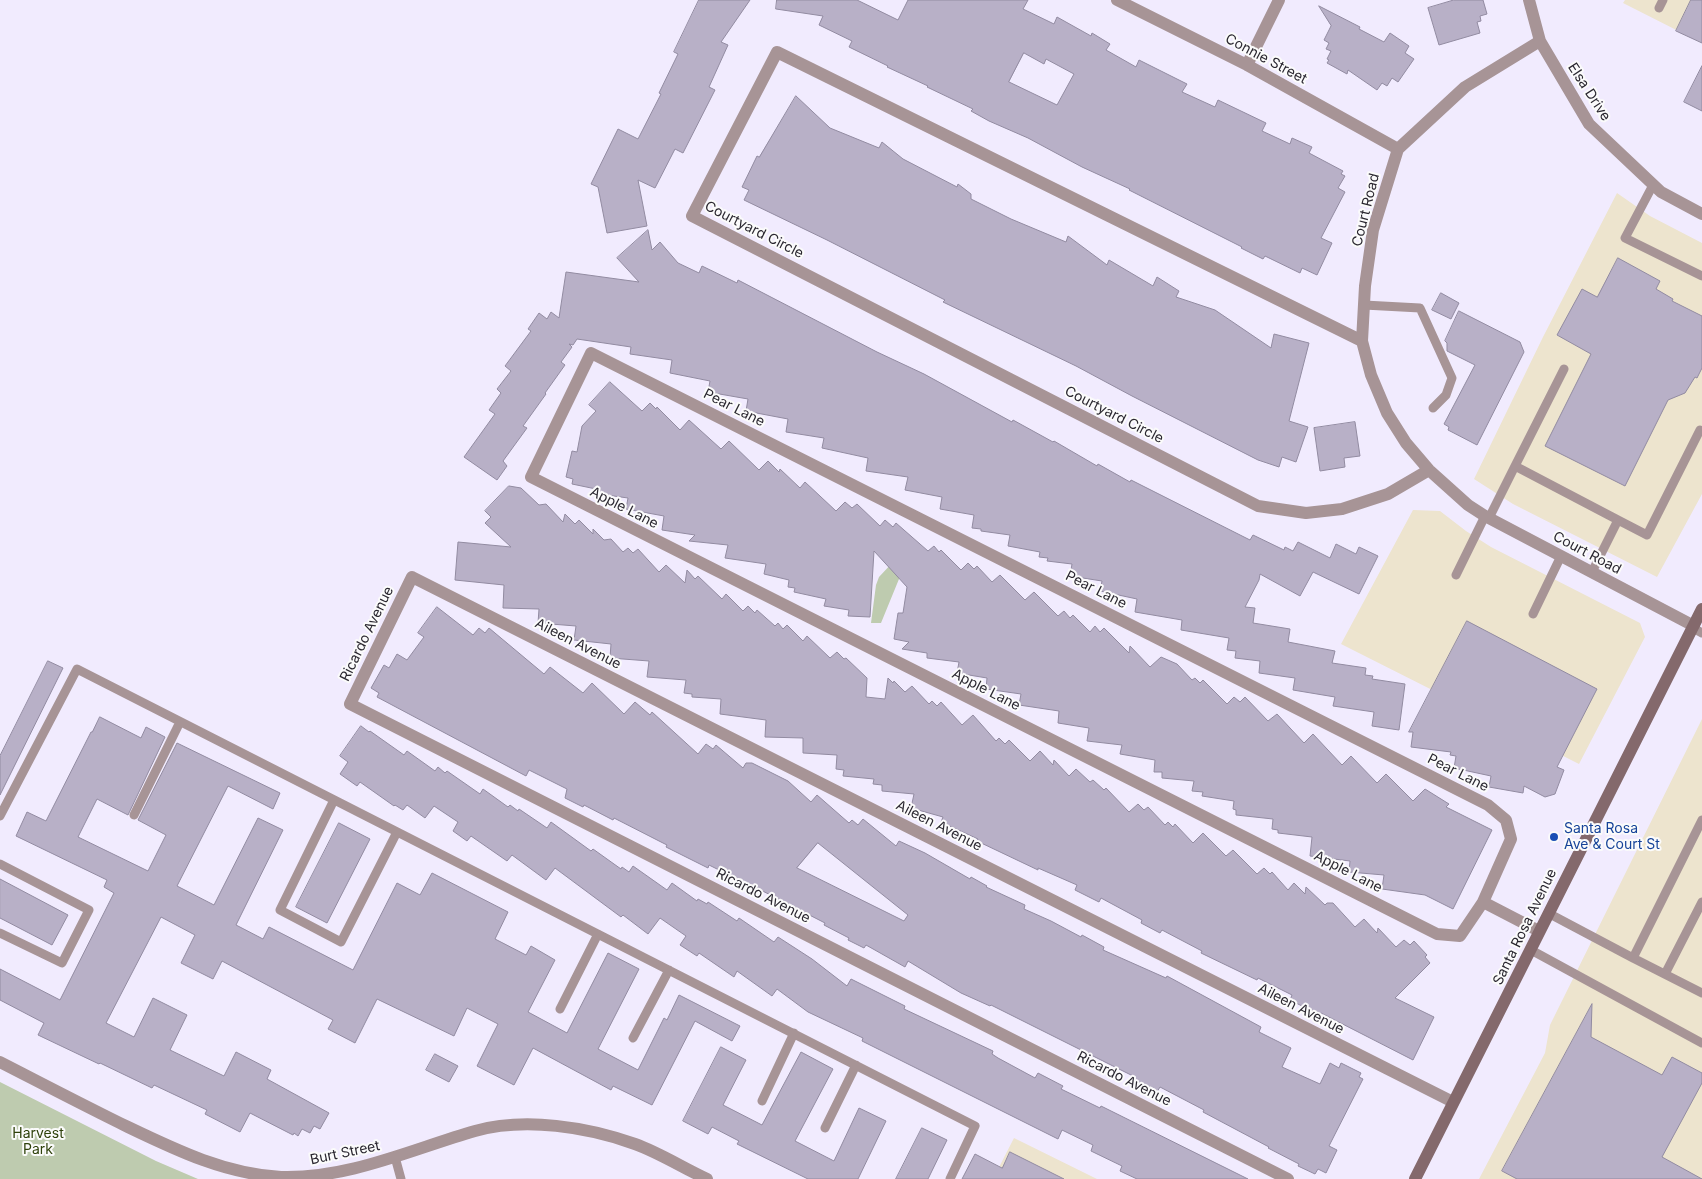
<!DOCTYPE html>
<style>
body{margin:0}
canvas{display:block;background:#f1ebfe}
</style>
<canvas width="1702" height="1179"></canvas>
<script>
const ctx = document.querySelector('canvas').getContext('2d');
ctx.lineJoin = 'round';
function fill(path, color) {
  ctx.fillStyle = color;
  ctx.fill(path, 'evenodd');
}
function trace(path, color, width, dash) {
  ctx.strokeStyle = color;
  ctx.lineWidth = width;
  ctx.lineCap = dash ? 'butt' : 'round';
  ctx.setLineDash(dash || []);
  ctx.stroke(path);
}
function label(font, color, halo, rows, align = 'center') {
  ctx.font = font + ' Inter,sans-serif';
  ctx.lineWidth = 4;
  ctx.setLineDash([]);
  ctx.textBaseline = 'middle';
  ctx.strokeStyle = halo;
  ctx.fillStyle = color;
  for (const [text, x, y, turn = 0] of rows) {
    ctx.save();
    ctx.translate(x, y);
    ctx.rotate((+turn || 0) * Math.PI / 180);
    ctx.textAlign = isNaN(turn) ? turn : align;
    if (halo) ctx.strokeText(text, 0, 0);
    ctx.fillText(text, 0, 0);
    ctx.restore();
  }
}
const commercial = new Path2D(`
 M1625,0H1702V43L1623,3Z
 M1617,193L1650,216L1702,243V494L1657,577L1513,504L1474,479L1543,337Z
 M1413,510L1440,511L1466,531L1491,547L1640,623L1645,637L1579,764L1341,644Z
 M1702,719V1179H1479L1545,1053L1550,1025Z
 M1014,1138L1097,1179H993Z`);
const green = new Path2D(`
 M908,546L920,558L899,579L881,623H871L876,585L879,577Z
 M0,1082L156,1161L198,1179H0Z`);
const building = new Path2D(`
 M699,0H750L721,42L728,45L709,87L715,90L683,153L675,149L655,188L638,180L647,226L607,233L598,187L591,184L618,129L638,139L661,94L659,93L678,54L674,52Z
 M777,0H857L898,20L908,0H1028L1023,9L1054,24L1057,17L1091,36L1092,33L1110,44L1106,50L1136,67L1139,60L1187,84L1182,92L1215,107L1218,100L1266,123L1262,131L1290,144L1292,138L1312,147L1309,153L1343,171L1341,174L1345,176L1338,188L1345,192L1321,238L1332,243L1317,275L1302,268L1300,273L1265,256L1263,259L1241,248L1242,247L1129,190L1130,189L1082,167L1028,138L989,121L971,111L973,109L927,87L928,86L887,67L888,66L849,47L852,41L819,25L823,16L776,9ZM1024,53L1044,64L1046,59L1074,74L1057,105L1009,82Z
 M1454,0H1483L1487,14L1480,16L1481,21L1477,22L1480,33L1439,45L1428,8Z
 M1691,0H1702V43L1676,31Z
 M1319,6L1360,27L1359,29L1384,42L1390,33L1409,46L1405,53L1414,59L1398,82L1392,78L1387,86L1382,83L1377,90L1348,70L1347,74L1327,63L1329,60L1327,59L1331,51L1326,49L1329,43L1324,40L1331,26Z
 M1702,66V111L1684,102Z
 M796,96L830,128L879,148L882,142L903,159L957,187L958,184L971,194V199L1011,219L1066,242L1068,236L1107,265L1109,260L1153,286L1157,277L1179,291L1176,297L1215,310L1271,348L1274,334L1309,343L1289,421L1308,427L1296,462L1282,457L1279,467L1258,460L1132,396L1076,366L943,302L945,300L827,240L744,200L749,190L742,187L757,156L759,157Z
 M648,230L652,250L660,242L678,263L699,273L702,266L737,283L738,280L877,352L924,374L1012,422L1013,420L1053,442L1054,441L1097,466L1098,464L1130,482L1131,480L1250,540L1253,535L1284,550L1285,547L1293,551L1298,542L1330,558L1336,544L1356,554L1359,547L1378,556L1359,594L1313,572L1300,596L1260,574L1259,580L1245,607L1255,608L1253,623L1290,629L1288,642L1335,651L1332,663L1366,668L1365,675L1373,676L1372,679L1405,684L1399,730L1372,726L1374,712L1333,706L1335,697L1293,690L1295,678L1259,673L1260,661L1235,658L1236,651L1227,650L1229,638L1181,630L1182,620L1135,612L1137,599L1100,591L1102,581L1070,576L1072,564L1047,561L1048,558L1039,557L1040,552L1008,546L1010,535L981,531V529L972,528L974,515L940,509L942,497L905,490L908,477L866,471L868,458L822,448L824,438L786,432L788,419L746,411L748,399L708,392L710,381L670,373L672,360L630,354L631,347L577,339L573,345L569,344L572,347L561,362L565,365L545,393L546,394L523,426L527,428L503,461L507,466L497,480L464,457L495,414L489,410L501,393L497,389L511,371L505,366L531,331L528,329L539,313L547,319L551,312L559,318L566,272L639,282L617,258Z
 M1618,258L1660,281L1656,289L1673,299L1672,301L1702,316V368L1697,378L1695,377L1685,393L1668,400L1625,486L1545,446L1591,354L1557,335L1582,289L1597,297Z
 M1441,293L1459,303L1451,319L1432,310Z
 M1459,311L1520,342L1524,352L1477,445L1448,430L1449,427L1444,424L1475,365L1447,351V343L1445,341Z
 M610,382L642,411L650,403L656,409L657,407L680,430L689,420L721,449L729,441L759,470L768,461L779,472L780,469L800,488L805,482L836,511L845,502L852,508L857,504L880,526L885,520L893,527L896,523L928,551L934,546L939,552L941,550L961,570L968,563L974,569L977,566L992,582L1000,575L1025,600L1034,592L1058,616L1064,611L1070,618L1073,615L1090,632L1095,626L1100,632L1104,628L1129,653L1130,646L1150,667L1161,657L1177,664L1192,680L1195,678L1200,683L1203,680L1227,704L1234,697L1240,702L1245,697L1268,721L1277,714L1304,743L1313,734L1342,765L1351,756L1377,783L1386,774L1413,801L1425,789L1449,804L1446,807L1492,830L1453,909L1425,895L1382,889L1384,875L1349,872L1350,861L1310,856L1312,837L1278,833V830L1272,829L1273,819L1236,815V810L1233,809L1234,801L1202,796L1203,792L1192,791L1194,781L1162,778V772H1154L1155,760L1120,754L1122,745L1087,741L1089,728L1058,723L1059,711L1019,705L1021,694L986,689L987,678L957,673L959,662L927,658V653L902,649L909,642L894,639L898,613H903L907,587L874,551L870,617L848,616L849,610L824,606L826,599L794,592L795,588L788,587L789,580L764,574L766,564L725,558L728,545L689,541L695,535L662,530L664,516L626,509L628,498L592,493L596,489L572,484L573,479L566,477L572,451L577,452L582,426L596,411L589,405Z
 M1355,422L1360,456L1344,458L1345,467L1320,471L1314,428Z
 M509,486L521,488L539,505L546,504L563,522L565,514L575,524L579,520L593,534V529L604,540L611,539L623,552L628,548L633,553L638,549L659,572L666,565L685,583L687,570L695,579L698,576L722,599L726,594L743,611L748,606L755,613L757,610L775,626L778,623L783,629L787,625L803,641L807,636L830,658L837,652L844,659L846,658L867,678L866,697L885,699L888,678L893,683L894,681L905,692L912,686L929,704L932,701L937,706L941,702L962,725L973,715L996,741L999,738L1005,744L1009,740L1030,761L1040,751L1053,765L1054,760L1069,776L1076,769L1090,782L1093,780L1104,790L1106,788L1129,812L1138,804L1144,810L1148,807L1165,825L1168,822L1173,827L1175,824L1193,843L1203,833L1226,856L1233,850L1257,874L1264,868L1270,874L1272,872L1288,890L1294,883L1305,894L1306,887L1325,905L1327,903H1333L1355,927L1364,919L1377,933L1378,928L1396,947L1404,940L1410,945L1414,941L1427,955L1425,957L1430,963L1395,998L1434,1017L1413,1060L1321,1013L1320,1015L1290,1000L1292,995L1258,978L1257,980L1201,953L1202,951L1162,930L1160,933L1141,923L1142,920L1101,898L1099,902L1075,890L1077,885L1038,868V870L977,841L978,839L941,822L943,817L911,808L914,794L882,791V785L873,784L874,779L843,776L844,770L836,769L837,755L803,753V738L765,737L766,720L720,714L721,699L692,697V694L684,693L686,680L647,677L649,661L610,658L611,644L574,640L576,626L538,623L539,609L503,608L504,585L455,580L458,542L511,547L485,523L491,517L485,511Z
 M437,607L473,635L479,628L485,633L489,628L544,674L550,667L583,693L592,683L624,714L635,702L650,715L652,712L698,754L706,744L713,749L716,745L743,768L746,763H752L788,781L811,802L817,795L849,823L852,820L858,825L863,819L896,846L899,841L925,853L970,879L971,877L987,886L986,887L1025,905L1024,909L1051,921L1081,937L1082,935L1104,947L1103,950L1166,978L1167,976L1261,1027L1259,1032L1291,1048L1282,1067L1320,1084L1330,1063L1339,1068L1341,1063L1361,1073L1359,1077L1363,1079L1329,1146L1337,1150L1326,1173L1318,1169L1315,1174L1298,1166L1299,1164L1268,1148L1269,1147L1203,1112L1204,1110L1160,1087L1157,1092L1132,1078L1133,1076L991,1005L990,1006L961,993L908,961L905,967L866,945L864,948L848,940L849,938L824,925L825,923L749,884V885L709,865L708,868L666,847L667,845L661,842L614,818L613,820L584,805L583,807L565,798L567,789L529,770L526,776L377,697L379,693L371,688L384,665L389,668L397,654L407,660L424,637L418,633ZM818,843L908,915L904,921L797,868Z
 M1467,621L1597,689L1557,767L1564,770L1555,794L1545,797L1524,786L1523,793L1489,787L1491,776L1454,768L1456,756L1450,755L1451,752L1411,747L1413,732H1409Z
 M48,661L63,668L0,795V756Z
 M100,717L141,738L146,727L165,737L128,815L97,799L78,837L148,871L166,835L138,820L177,743L280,793L273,809L228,786L177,886L214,905L258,818L283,830L236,925L263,939L269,927L353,970L397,883L420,895L432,873L508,912L495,939L526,955L531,946L555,960L528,1012L567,1033L608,953L639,969L598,1049L638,1070L664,1018L667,1020L679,995L740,1026L732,1041L695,1021L652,1105L613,1086L611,1090L533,1048L514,1085L477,1066L498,1024L467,1008L454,1036L377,999L355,1043L328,1029L333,1020L222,961L213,979L181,963L195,935L161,917L106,1023L134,1037L153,998L187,1015L170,1050L224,1076L236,1052L271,1070L267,1079L329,1113L320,1129L314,1126L310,1133L302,1129L298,1136L294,1133L293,1135L250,1113L240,1132L205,1114L207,1110L154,1085L152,1088L100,1063L99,1064L38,1035L44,1023L0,1000V969L60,1000L114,893L104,887L107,880L16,836L27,812L46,821L91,732H92Z
 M361,726L369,732L370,731L404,755L407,751L435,771L438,767L445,773L447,771L480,794L483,789L508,807L510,805L518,811L519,809L547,828L551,822L591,851L593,849L621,869L622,867L629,872L633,866L667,890L672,883L697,901L698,899L707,904L708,902L737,921L739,918L774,942L778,937L812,959L847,986L851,979L905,1006L904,1009L993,1051L992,1054L998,1058L1035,1078L1038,1073L1063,1086L1061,1089L1100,1108L1101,1106L1248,1179H1137L1120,1171L1122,1166L1091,1151L1093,1145L1062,1130L1058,1139L862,1041L863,1038L808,1012L777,989L772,996L737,971L734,977L699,953L697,956L680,945L686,936L660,918L648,934L623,915L621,917L555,868L546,880L512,855L507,861L471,836L467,841L453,831L458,822L434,806L425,818L407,805L403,810L395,805L394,806L360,782L357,786L340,774L348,762L340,756Z
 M339,823L370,839L327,923L296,907Z
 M0,879L68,915L52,945L0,918Z
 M1592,1004L1591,1037L1662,1075L1672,1057L1702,1073V1083L1662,1157L1702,1179H1517L1502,1171Z
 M721,1047L746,1060L723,1105L762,1125L801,1052L833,1069L795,1141L834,1161L859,1108L886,1121L858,1179H808L737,1144L739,1141L712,1127L708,1134L683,1121Z
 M435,1054L458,1066L449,1082L426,1070Z
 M922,1128L947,1140L928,1179H896Z
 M1010,1152L1064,1179H962L975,1154L1002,1168Z`);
const lane = new Path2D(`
 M1659,8L1663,0
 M1653,185L1625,238L1702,276
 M1364,305L1420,308L1452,378L1446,395L1433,408
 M1564,369L1515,466L1618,520
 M1489,518L1515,466
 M1592,572L1618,520L1647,535L1700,430
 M1456,575L1485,516
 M1533,614L1561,556
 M1693,628L1702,633
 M334,800L280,910L341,942L397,832
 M134,815L180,722
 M0,816L77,669L975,1126L950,1179
 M0,864L89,910L62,963L0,933
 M1548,913L1633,958L1702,820
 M1531,950L1702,1043
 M1633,958L1702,993
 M1665,974L1702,902
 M560,1009L598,934
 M633,1038L669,970
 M762,1101L794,1033
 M825,1128L856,1065
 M395,1157L401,1179`);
const street = new Path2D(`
 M1117,0L1247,65L1398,149
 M1529,0L1540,41L1589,124L1661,192L1702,214
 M1540,41L1465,87L1398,149L1373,230L1365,286L1362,341L1371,375L1387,413L1406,443L1429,470L1468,505L1485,516L1694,626
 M1247,65L1279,0
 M1362,341L777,52L692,216L1258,506L1306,513L1342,509L1388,494L1429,470
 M1483,902L1511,839L1506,820L1488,805L591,353L531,477L1437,934L1460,936L1483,902L1539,931
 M0,1062C43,1084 85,1106 128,1127C178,1151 226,1174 281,1177C349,1179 412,1149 475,1131C525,1117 588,1127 635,1144C660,1153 683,1168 707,1179
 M1288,1179L350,704L412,577L1453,1102`);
const secondary = new Path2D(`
 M1415,1179L1702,609`);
const markers = [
 [1554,837,5,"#1a4fb4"]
];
const streetNames = [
 ["Connie Street",1266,59,28],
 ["Elsa Drive",1589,92,57],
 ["Court Road",1366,210,-76],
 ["Courtyard Circle",754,230,27],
 ["Pear Lane",734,408,27],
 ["Courtyard Circle",1114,415,27],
 ["Apple Lane",624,508,27],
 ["Court Road",1587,553,28],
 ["Pear Lane",1096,590,27],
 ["Ricardo Avenue",367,634,-64],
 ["Aileen Avenue",578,644,27],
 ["Apple Lane",986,690,27],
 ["Pear Lane",1458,773,27],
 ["Aileen Avenue",939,826,27],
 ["Apple Lane",1348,872,27],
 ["Ricardo Avenue",763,896,27],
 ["Santa Rosa Avenue",1525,927,-64],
 ["Aileen Avenue",1301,1009,27],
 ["Ricardo Avenue",1124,1079,27],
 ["Burt Street",345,1153,-12]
];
const transitNames = [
 ["Santa Rosa",1564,829],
 ["Ave & Court St",1564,845]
];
const parkNames = [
 ["Harvest",38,1134],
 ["Park",38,1150]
];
fill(commercial, '#ede4ce');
fill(green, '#becbaf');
fill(building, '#b8b0c7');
trace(building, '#928ba1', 1);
trace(lane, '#a79496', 9);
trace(street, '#a79496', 12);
trace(secondary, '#84696c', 12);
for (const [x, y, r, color] of markers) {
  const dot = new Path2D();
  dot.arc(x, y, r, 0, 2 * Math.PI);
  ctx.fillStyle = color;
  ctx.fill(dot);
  trace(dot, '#fbfbfb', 2);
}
label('14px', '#2a2730', '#fbfbfb', streetNames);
label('14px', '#164399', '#fbfbfb', transitNames, 'left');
label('14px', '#2f420b', '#fbfbfb', parkNames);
</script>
